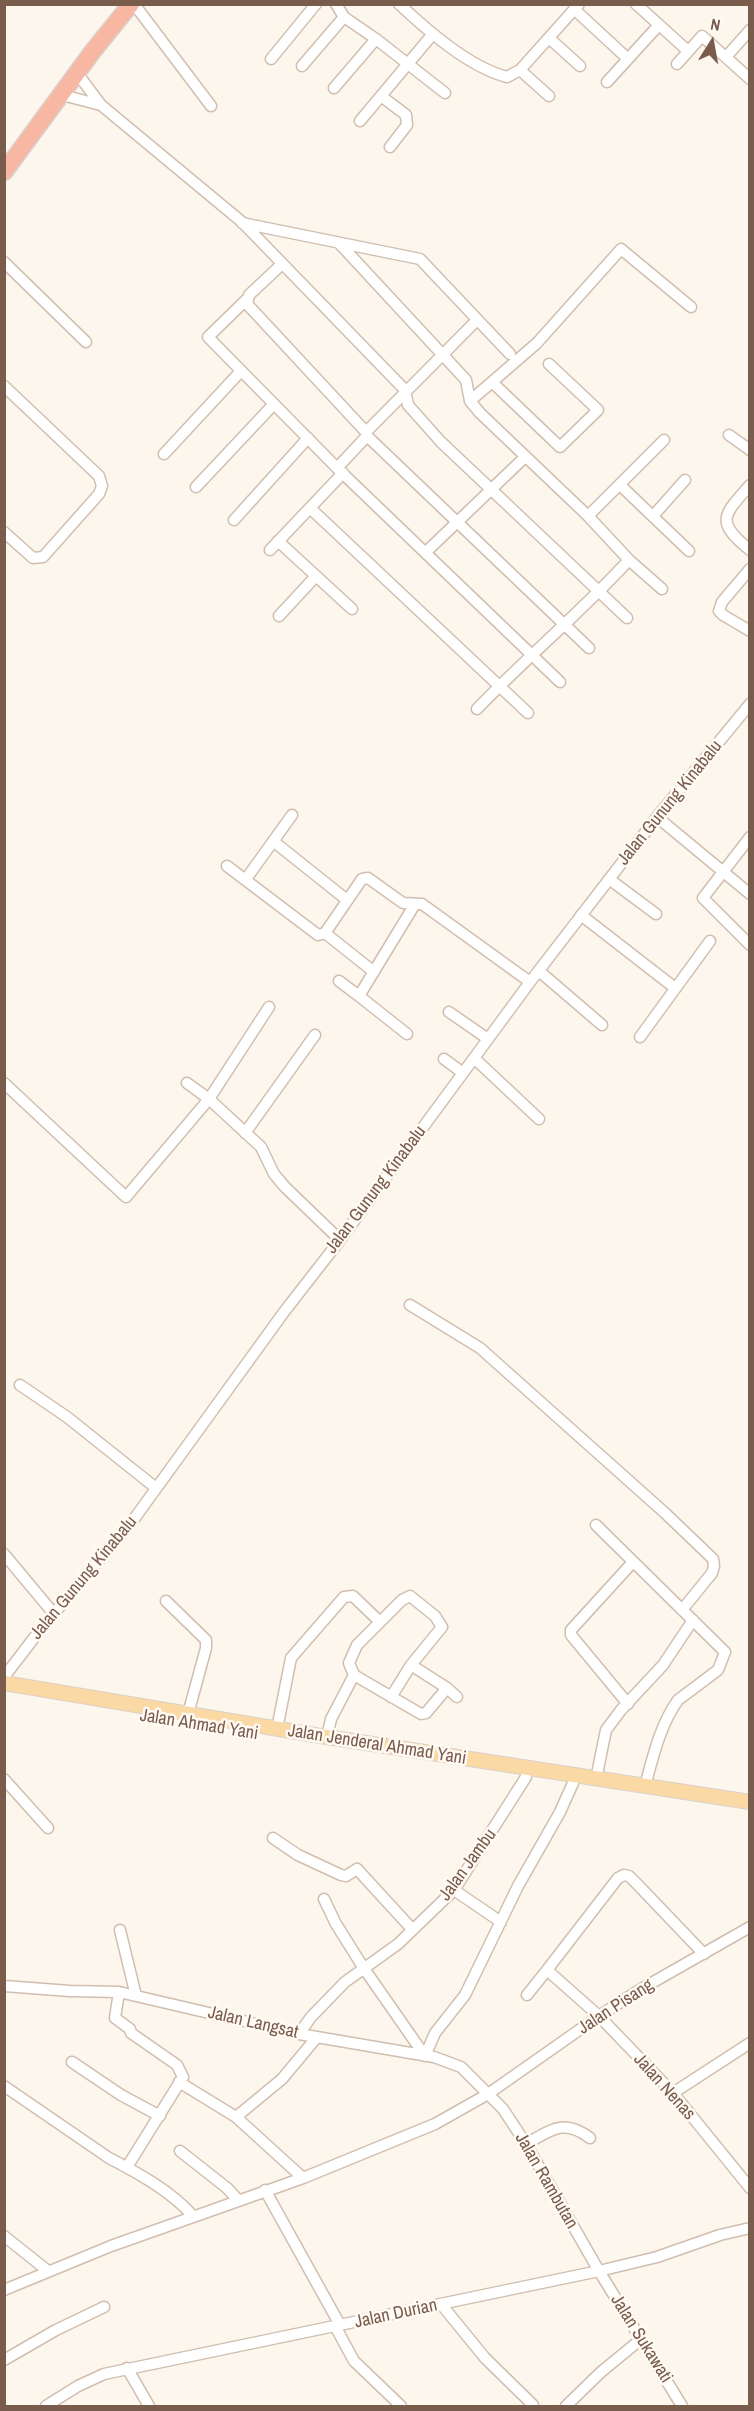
<!DOCTYPE html>
<style>
body{margin:0}
#map{position:relative;width:754px;height:2411px;overflow:hidden;background:#fdf6ec;font-family:"Archivo Narrow",sans-serif}
canvas{display:block}
.frame{position:absolute;inset:0;border:6px solid #7a5c4d;pointer-events:none}
.north{position:absolute;left:682px;top:12px;width:60px;height:60px;-webkit-text-stroke:4px #fffaf3;paint-order:stroke;rotate:11deg;font-size:16px;font-weight:700;line-height:24px;text-align:center;color:#7a5c4d}
.north::after{content:'';display:block;margin:auto;width:21px;height:27px;background:#7a5c4d;clip-path:polygon(50% 0,100% 100%,50% 72%,0 100%)}
</style>
<div id="map">
<canvas width="754" height="2411"></canvas>
<div class="frame"></div>
<div class="north">N</div>
</div>
<script>
const ctx = document.querySelector('canvas').getContext('2d');
ctx.lineJoin = 'round';
function trace(path, color, width, dash) {
  ctx.strokeStyle = color;
  ctx.lineWidth = width;
  ctx.lineCap = dash ? 'butt' : 'round';
  ctx.setLineDash(dash || []);
  ctx.stroke(path);
}
function label(font, color, halo, rows, align = 'center') {
  ctx.font = font + ' "Archivo Narrow",sans-serif';
  ctx.lineWidth = 5;
  ctx.setLineDash([]);
  ctx.textBaseline = 'middle';
  ctx.strokeStyle = halo;
  ctx.fillStyle = color;
  for (const [text, x, y, turn = 0] of rows) {
    ctx.save();
    ctx.translate(x, y);
    ctx.rotate((+turn || 0) * Math.PI / 180);
    ctx.textAlign = isNaN(turn) ? turn : align;
    if (halo) ctx.strokeText(text, 0, 0);
    ctx.fillText(text, 0, 0);
    ctx.restore();
  }
}
const minor = new Path2D(`
 M134,4L211,106
 M336,4L344,17L376,39L445,93
 M399,4C428,31 469,67 507,77L520,70L579,4
 M636,4L688,51
 M574,9L627,58
 M549,38L580,66
 M726,57L750,30
 M271,59L316,4
 M677,64L702,36L750,79
 M302,66L344,17
 M520,70L549,96
 M77,73L101,105L242,222L405,390L408,405L441,442L627,618
 M607,82L658,26
 M334,88L376,39
 M62,95L101,105
 M381,96L406,115L407,125L390,147
 M360,121L432,35
 M242,223L420,259L510,354
 M339,243L466,380L470,401L480,413L588,516L629,560C581,612 526,658 477,709
 M4,262L86,342
 M282,264L249,295L247,304L366,432
 M247,299L208,337L337,468L560,682
 M492,382L560,447L598,410L549,364
 M4,386L99,476L102,486L99,494L43,557L33,558L4,532
 M470,401L537,343L621,249L691,307
 M729,435L750,450
 M367,436L589,648
 M164,454L241,371
 M337,468L367,436L366,432L477,320
 M620,485L689,551
 M750,485C724,515 714,521 750,550
 M196,487L274,404
 M310,508L528,713
 M588,516L664,440
 M653,516L685,480
 M234,520L308,438
 M278,541L352,609
 M270,550L343,473
 M426,552L525,457
 M629,560L662,589
 M750,569L722,602L719,611L723,615L750,631
 M279,616L316,576
 M657,817L750,894
 M750,837L703,898L750,945
 M273,841L347,900
 M227,866L318,935L325,933L362,879L368,878L403,903L422,904L530,982
 M246,879L292,815
 M609,879L656,914
 M581,915L675,988
 M325,933L374,972
 M539,971L602,1025
 M339,981L359,996L415,904
 M359,996L407,1034
 M449,1012L488,1039
 M640,1037L710,941
 M474,1058L539,1119
 M444,1059L463,1073
 M4,1083L126,1197L209,1099L269,1007
 M187,1083L209,1099L261,1147L274,1174L285,1187L340,1240
 M245,1133L315,1035
 M410,1305L480,1348L665,1513L713,1559L714,1566L712,1573L682,1610
 M20,1385L67,1417L156,1488
 M596,1525L725,1652L718,1670L678,1700C660,1725 653,1757 645,1786
 M4,1554L54,1614
 M166,1601L206,1640V1648L188,1714
 M411,1665L447,1688L457,1697
 M354,1675L421,1714L426,1713L447,1688
 M4,1677L40,1630L134,1519L284,1312L340,1240L530,982L657,817L750,704
 M628,1704L571,1635V1630L633,1562
 M277,1729L291,1658L344,1597L353,1596L379,1621
 M327,1737L331,1719L354,1675L349,1663L357,1645L402,1600L410,1596L435,1616L442,1627L411,1665L391,1697
 M4,1779L48,1828
 M596,1779L606,1730L621,1710L663,1665L693,1620
 M273,1838L298,1855L341,1875L346,1876L357,1869L412,1929
 M454,1890L501,1922
 M324,1899L336,1924L363,1967L425,2056
 M120,1930L136,1996
 M704,1954L638,1885L629,1876L624,1875L618,1878L547,1970L599,2016L673,2093L750,2188
 M4,1986L70,1991L119,1992L299,2034L434,2057L461,2067L503,2109L526,2144L599,2271L682,2406
 M119,1992L115,2018L130,2029L131,2033L177,2065L183,2077L127,2167
 M527,1995L547,1970
 M299,2034L311,2017L345,1982L398,1944L454,1890L526,1777
 M425,2056L435,2033L465,1995L518,1886L560,1812L573,1783
 M72,2062L121,2095L160,2116
 M179,2082L236,2117L303,2178
 M4,2086L109,2158C138,2173 171,2191 193,2216
 M673,2093L750,2043
 M236,2117L282,2079L317,2037
 M526,2144C551,2130 564,2118 590,2138
 M180,2151L227,2188L238,2200
 M265,2190L340,2325
 M4,2236L48,2271
 M4,2290L111,2246L303,2178L435,2124L488,2094L599,2016L641,1989L750,1927
 M441,2304L485,2358L533,2405
 M335,2326L354,2361L401,2406
 M4,2360L56,2330L104,2307
 M127,2368L149,2406
 M46,2406L78,2386L104,2374L599,2271L657,2257L720,2235L750,2228
 M566,2406L601,2372L640,2340`);
const major = new Path2D(`
 M4,1683L327,1737L750,1802`);
const highway = new Path2D(`
 M4,172L93,51L131,4`);
const streetNames = [
 ["Jalan Gunung Kinabalu",670,803,-51],
 ["Jalan Gunung Kinabalu",376,1190,-53],
 ["Jalan Gunung Kinabalu",84,1578,-50],
 ["Jalan Ahmad Yani",199,1725,9],
 ["Jalan Jenderal Ahmad Yani",377,1745,9],
 ["Jalan Jambu",468,1865,-54],
 ["Jalan Pisang",616,2007,-33],
 ["Jalan Langsat",253,2023,13],
 ["Jalan Nenas",664,2087,48],
 ["Jalan Rambutan",546,2181,60],
 ["Jalan Durian",396,2314,-12],
 ["Jalan Sukawati",641,2339,58]
];
trace(minor, '#d1beb0', 13);
trace(major, '#dad1cd', 16);
trace(highway, '#dad1cd', 19);
trace(minor, '#fff', 10);
trace(major, '#fbd9a5', 14);
trace(highway, '#f7b7a3', 16);
label('18px', '#7a5c4d', '#fffaf3', streetNames);
</script>
